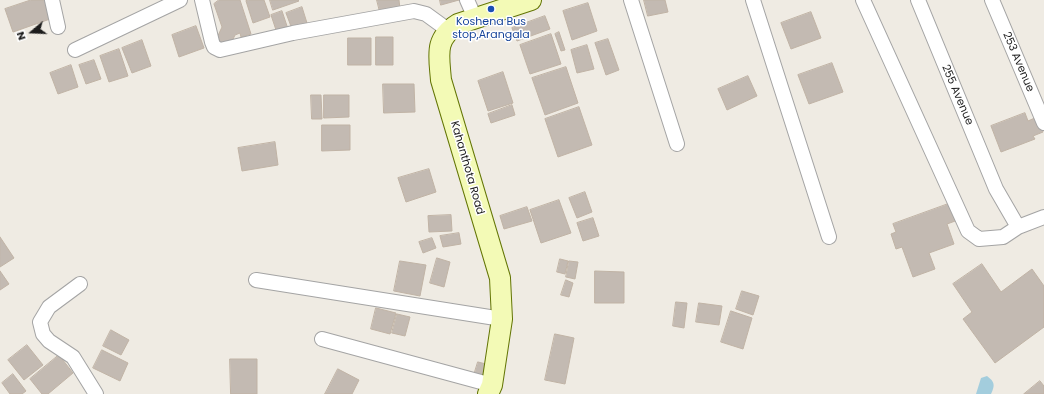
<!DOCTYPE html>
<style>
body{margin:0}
#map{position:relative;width:1044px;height:394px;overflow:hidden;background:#efebe3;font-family:Poppins,sans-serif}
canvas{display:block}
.north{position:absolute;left:12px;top:12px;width:40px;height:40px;-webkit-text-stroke:3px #fff;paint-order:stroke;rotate:251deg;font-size:11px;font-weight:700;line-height:16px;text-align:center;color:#1d1d1d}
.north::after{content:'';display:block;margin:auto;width:14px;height:18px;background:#1d1d1d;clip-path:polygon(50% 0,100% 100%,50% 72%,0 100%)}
</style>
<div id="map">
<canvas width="1044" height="394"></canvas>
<div class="north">N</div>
</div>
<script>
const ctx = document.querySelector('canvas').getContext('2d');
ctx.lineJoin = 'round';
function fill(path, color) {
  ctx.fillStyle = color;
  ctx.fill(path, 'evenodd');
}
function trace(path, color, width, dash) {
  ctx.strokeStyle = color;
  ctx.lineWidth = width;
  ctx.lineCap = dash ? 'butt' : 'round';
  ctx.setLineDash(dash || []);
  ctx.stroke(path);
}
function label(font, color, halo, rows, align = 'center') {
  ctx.font = font + ' Poppins,sans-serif';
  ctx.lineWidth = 3;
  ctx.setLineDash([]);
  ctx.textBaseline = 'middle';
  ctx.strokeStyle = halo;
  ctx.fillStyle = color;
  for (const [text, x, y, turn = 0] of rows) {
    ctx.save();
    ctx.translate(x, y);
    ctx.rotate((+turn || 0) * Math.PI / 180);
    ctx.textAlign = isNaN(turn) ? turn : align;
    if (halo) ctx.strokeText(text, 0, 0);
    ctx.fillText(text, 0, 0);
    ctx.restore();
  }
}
const water = new Path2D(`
 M987,376C995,382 995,385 991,394H976L981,378Z`);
const building = new Path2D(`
 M31,0H47L53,18L13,32L5,9Z
 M219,0H240L251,34L241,37L240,33L235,35L229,48L215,42L222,27L214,4Z
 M249,0H264L270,17L253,23L246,1Z
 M270,0H298L299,1L273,10Z
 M377,0H399L400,9L380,12Z
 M440,0H459L441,5Z
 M644,0H665L668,12L648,16Z
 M588,3L597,31L572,40L563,11Z
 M302,7L307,23L292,29L286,13Z
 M282,11L288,29L277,33L271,15Z
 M811,12L821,38L791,49L781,23Z
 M545,16L550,29L517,41L512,28Z
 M196,26L204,48L179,57L172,35Z
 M559,32L565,50L561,51L555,34Z
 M551,34L561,64L530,74L520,45Z
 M376,37H393V65H376Z
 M348,38H371V65H348Z
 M608,39L619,70L606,75L595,43Z
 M142,40L151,66L132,73L122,48Z
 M587,45L594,69L577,73L571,50Z
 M119,49L128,76L109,82L100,56Z
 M94,60L101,79L86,84L79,65Z
 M832,63L843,92L809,104L798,75Z
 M71,65L78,87L58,94L50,73Z
 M566,67L578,103L545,115L532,78Z
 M503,72L513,103L488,111L478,81Z
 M748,76L757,96L727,110L718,89Z
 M383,84H414L415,112L384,113Z
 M311,95H321L322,119H312Z
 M324,95H349V117L324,118Z
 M512,105L515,115L491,123L488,114Z
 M579,107L592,145L558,157L545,119Z
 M1025,113L1028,121L1037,117L1043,132L1033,136L1035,139L1001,152L991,126Z
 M322,125H350V150L322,151Z
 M275,142L278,165L242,171L238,148Z
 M429,169L436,192L406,202L398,178Z
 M585,192L592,212L577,218L569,198Z
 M559,200L571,233L541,243L530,210Z
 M951,203L958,220L947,224L954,244L929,253L935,269L913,277L902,247L896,249L891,234L896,232L893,224Z
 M527,207L532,221L504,229L500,216Z
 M451,215L452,231L429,232L428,216Z
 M593,218L599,236L583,241L577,223Z
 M459,233L461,244L443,247L440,236Z
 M0,237L14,258L0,267Z
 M432,238L436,248L423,253L419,242Z
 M437,258L450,262L444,287L430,283Z
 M560,259L568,261L565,274L557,272Z
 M400,261L426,265L420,296L394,291Z
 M569,261L578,262L575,279L566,277Z
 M982,264L1001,292L1032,269L1044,286V327L995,363L963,319L972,312L953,284Z
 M0,271L9,284L0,290Z
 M595,271L624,272V303H595Z
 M566,280L573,283L569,297L561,295Z
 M742,291L759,296L753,315L736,309Z
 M676,302L687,303L684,328L673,326Z
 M699,303L722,306L719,325L696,322Z
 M376,308L396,313L390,334L371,329Z
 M731,311L752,318L743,349L721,342Z
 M397,314L410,317L405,336L392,333Z
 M111,330L129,340L121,355L103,346Z
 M555,334L574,338L565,384L545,380Z
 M27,345L43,365L24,380L8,360Z
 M102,350L128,363L120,381L93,368Z
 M59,355L73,373L48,394H42L30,379Z
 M230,359H257V394H231Z
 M478,362L490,365L487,379L474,375Z
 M338,369L359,380L352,394H325Z
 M13,374L26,391L22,394H10L2,383Z
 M1040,381L1044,386V394H1024Z`);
const street = new Path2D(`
 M52,0L58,27
 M202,0L212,42L214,47L220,50L293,33L414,11L426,14L448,30
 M467,0L475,18
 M631,0L677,144
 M753,0L829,237
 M863,0L968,231L979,239L1003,237L1018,227
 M918,0L996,189L1018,227L1044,217
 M992,0L1044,123
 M75,50L180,0
 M256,280L502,319
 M80,284L49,307L40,322L43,334L49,341L73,357L96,394
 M322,339L492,385`);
const secondary = new Path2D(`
 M488,394L492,385L502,319L500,278L441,80C439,55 434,39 458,24L531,0`);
const markers = [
 [491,9,4,"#1a4fb4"]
];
const transitNames = [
 ["Koshena Bus",491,22],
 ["stop,Arangala",491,35]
];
const streetNames = [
 ["253 Avenue",1018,62,67],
 ["255 Avenue",957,95,67],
 ["Kahanthota Road",467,168,74]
];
fill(water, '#a3cddd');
fill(building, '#c3bab2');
trace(building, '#c0b3a5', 1);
trace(street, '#a4a4a4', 16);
trace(secondary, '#637504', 22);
trace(street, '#fff', 14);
trace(secondary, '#f3fab6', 20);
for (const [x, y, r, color] of markers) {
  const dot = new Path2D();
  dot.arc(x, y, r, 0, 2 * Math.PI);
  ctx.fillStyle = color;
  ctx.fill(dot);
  trace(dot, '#fff', 1.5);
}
label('11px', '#164399', '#fff', transitNames);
label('11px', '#1d1d1d', '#fff', streetNames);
</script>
